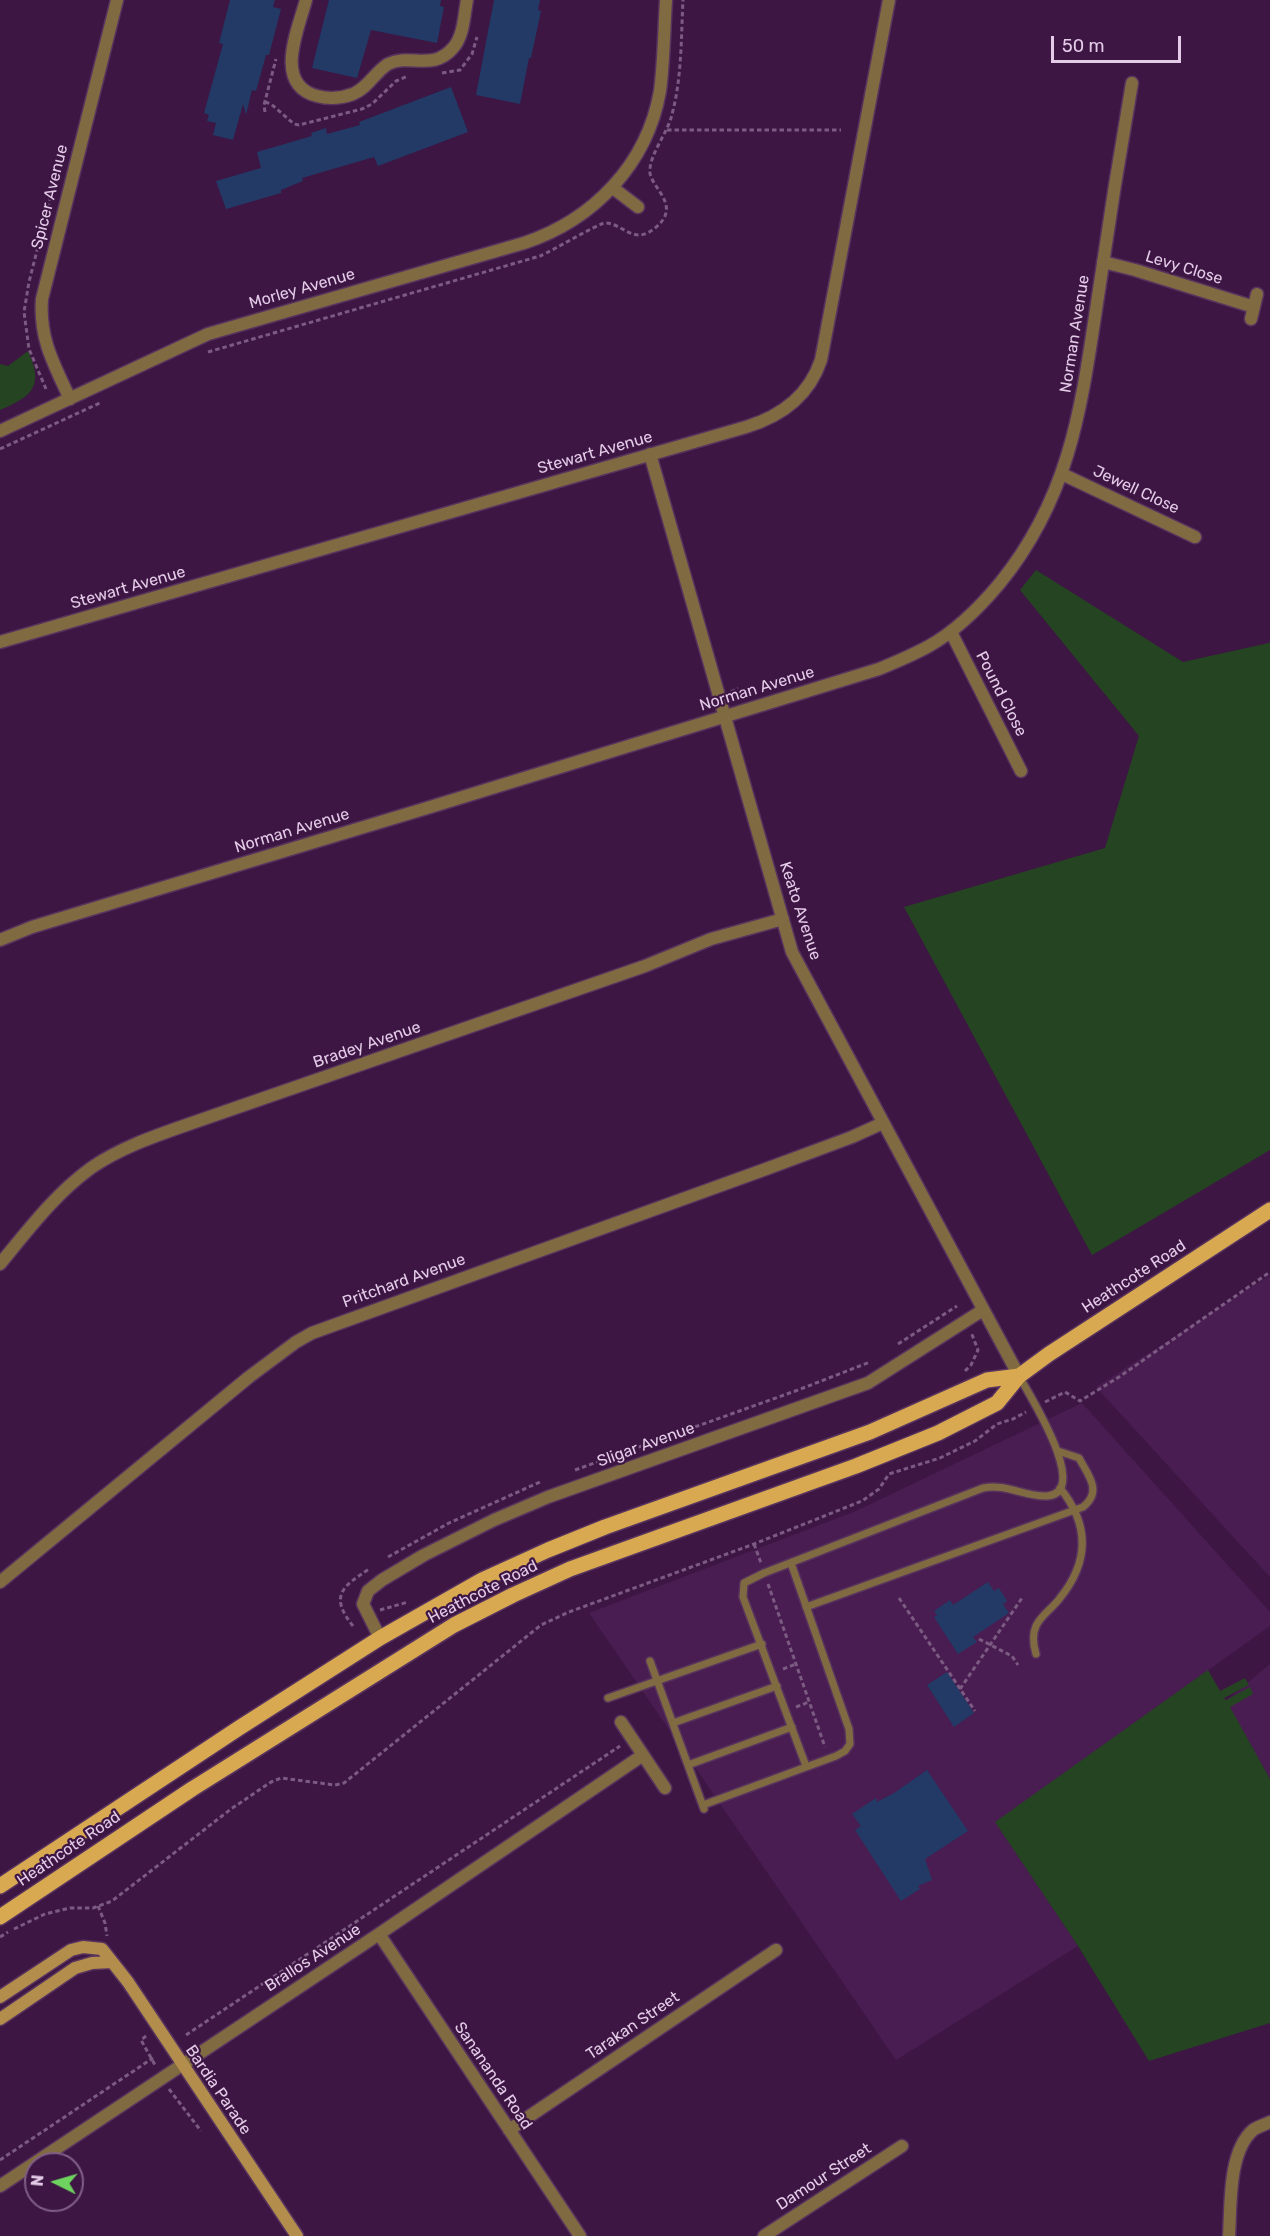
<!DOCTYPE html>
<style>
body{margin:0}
#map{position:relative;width:1270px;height:2236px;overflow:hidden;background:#3d1644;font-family:Rubik,sans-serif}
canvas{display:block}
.north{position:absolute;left:24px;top:2152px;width:60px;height:60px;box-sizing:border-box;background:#3d1644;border:2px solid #805f86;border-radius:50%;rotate:275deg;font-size:16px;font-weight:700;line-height:24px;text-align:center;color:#e4cce8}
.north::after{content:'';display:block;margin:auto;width:21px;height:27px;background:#6fd360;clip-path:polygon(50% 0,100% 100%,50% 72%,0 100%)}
.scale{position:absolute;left:1051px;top:36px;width:130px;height:27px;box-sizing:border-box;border:3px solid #e4cce8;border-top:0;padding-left:8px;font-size:18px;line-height:21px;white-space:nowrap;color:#e4cce8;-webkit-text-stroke:4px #3d1644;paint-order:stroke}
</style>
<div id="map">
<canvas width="1270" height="2236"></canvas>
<div class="north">N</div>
<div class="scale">50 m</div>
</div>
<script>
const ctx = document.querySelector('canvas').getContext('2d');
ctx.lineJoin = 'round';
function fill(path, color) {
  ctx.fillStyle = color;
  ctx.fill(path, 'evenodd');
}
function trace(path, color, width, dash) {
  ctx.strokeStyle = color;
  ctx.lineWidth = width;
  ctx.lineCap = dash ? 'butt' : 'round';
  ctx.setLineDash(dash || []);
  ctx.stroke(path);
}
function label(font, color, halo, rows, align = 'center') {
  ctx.font = font + ' Rubik,sans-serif';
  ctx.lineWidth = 4.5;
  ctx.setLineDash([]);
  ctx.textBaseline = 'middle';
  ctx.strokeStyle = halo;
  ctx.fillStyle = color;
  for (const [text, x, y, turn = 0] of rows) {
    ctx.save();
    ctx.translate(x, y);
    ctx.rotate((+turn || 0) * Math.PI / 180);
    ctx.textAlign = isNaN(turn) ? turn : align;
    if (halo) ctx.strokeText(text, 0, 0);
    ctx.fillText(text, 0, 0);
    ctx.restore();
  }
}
const built = new Path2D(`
 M1270,1275V1577L1096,1387Z
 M1082,1403L1270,1612V1626L996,1822L1078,1946L896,2060L589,1613L856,1511Z
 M1270,1664V1779L1226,1701Z`);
const green = new Path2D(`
 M28,351C44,386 33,396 0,410V364L8,366Z
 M1036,570L1183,662L1269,643L1270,641V1150L1092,1255L904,907L1105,848L1139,736L1020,590Z
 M1208,1670L1220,1691L1245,1678L1249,1685L1224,1698L1226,1700L1250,1687L1253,1694L1230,1707L1270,1779V2023L1149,2061L1078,1946L995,1822Z`);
const building = new Path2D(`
 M230,0H275L273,7L281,9L269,55H266L256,91L252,90L246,115L243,104L233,140L213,135L216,123L207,121L209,115L204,113L223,44L219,43Z
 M329,0H441L440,6L444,7L437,43L371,30L357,78L312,68Z
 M494,0H540L538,10L541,11L531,58H529L520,104L476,95Z
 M451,87L468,132L378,166L374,157L302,178L303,181L281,190V193L226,209L216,181L261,168L257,152L312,136L311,133L326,128L327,134L360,125L359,122Z
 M988,1582L994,1591L999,1588L1007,1601L1003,1604L1009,1613L973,1637L977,1642L958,1654L934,1617L937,1615L934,1611L950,1600L953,1605Z
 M947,1672L974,1713L954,1727L927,1685Z
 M927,1770L968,1831L925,1859L932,1880L918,1886L920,1889L901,1901L855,1830L861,1826L852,1814L876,1798L877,1802L894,1793Z`);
const path = new Path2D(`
 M442,73L460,70L472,54L477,37
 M265,102L271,104L294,124L299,125L362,109L372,104L396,81L408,76
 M265,112L264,105L276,59
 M667,130H841
 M208,352L540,256C552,251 599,223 605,223C623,223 633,246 655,228C685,204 646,186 650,168C652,152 666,134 671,118C682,80 681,39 683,0
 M46,389L29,349L24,312L29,282L56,176
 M0,449L102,402
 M731,692L738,688
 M898,1344L957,1306
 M965,1371L971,1365L978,1350L971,1332
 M1045,1402L1065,1392L1080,1401L1119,1377L1270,1272
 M575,1470L798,1390L870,1362
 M754,1544L761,1563
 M388,1557L449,1523L540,1482
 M768,1584L825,1747
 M899,1598L975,1711
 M380,1610L408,1602
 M353,1626C329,1596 342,1587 369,1569
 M979,1639L1012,1656L1018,1665
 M783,1669L796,1664
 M960,1689L1022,1598
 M796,1707L809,1702
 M98,1906L105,1923L107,1936
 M14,1929L45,1914L70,1908H93L112,1901L231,1809L271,1782L281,1778L335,1785L344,1783L541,1625L569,1612L754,1544L862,1501L879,1489L889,1474L940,1458L975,1441L997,1424L1013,1419L1026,1412
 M0,1937L8,1932
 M186,2035L620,1746
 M146,2036L141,2040L155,2065
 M169,2089L201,2131
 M0,2160L153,2058`);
const lane = new Path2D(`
 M806,1607L1083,1507C1103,1491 1088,1475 1079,1458L1058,1451
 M1036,1654C1033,1644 1032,1635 1036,1626C1041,1615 1053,1608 1060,1598C1089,1562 1090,1525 1060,1488
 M650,1661L704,1809
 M608,1698L762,1644
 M673,1723L777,1686
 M688,1765L792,1727
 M806,1766L743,1597L744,1583L764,1573L983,1488C1006,1483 1024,1497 1047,1496C1092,1493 1028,1393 1019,1376
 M703,1805L836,1756L845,1751L850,1744L849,1729L791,1563`);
const street = new Path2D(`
 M306,0C298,30 273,84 317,96C328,99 342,98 353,94C368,88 375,72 388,64C410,53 432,72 453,48C464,36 464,15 467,0
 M613,188L638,207
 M1103,262L1135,270L1254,307
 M1251,319L1257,294
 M70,399C54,364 39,339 42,299L117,0
 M0,431L208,334L524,243C593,220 647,165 660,91C664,61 664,30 666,0
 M650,454L792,952L1019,1376
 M1062,474L1195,537
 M951,632L1021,771
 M0,642L746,427C782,416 809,396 821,360L889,0
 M0,940L32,927L427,808L879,669C896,662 913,655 929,646C956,631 980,607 1000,583C1073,493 1082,400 1099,290C1109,221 1120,152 1132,83
 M0,1264C28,1230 55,1194 91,1168C121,1147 158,1135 192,1123L645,966L711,939L783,919
 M0,1582L249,1377L296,1342L312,1333L766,1169L852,1137L883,1123
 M380,1638L363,1604L368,1591L382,1580L424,1555L494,1520L548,1497L868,1383L983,1310
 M621,1722L665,1788
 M379,1934L580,2236
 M509,2130L776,1950
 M0,2186L379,1934L643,1755
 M764,2236L902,2146
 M1229,2236C1231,2205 1228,2152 1253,2130C1257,2127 1264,2125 1270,2122`);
const secondary = new Path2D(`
 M0,1997L71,1950L83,1947L102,1949L128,1982L297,2236
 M0,2019L75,1968L92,1963L112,1962`);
const primary = new Path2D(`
 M0,1886L239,1728L380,1638L482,1580L548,1550L605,1527L870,1432L987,1380L1019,1376
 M0,1917L192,1789L454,1625L513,1595L570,1569L856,1466L938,1433L997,1403L1019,1376L1049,1354L1270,1210`);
const streetNames = [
 ["Spicer Avenue",50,197,-76],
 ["Levy Close",1184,268,17],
 ["Morley Avenue",302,289,-16],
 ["Norman Avenue",1075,334,-81],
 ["Stewart Avenue",595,453,-16],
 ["Jewell Close",1136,490,25],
 ["Stewart Avenue",128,588,-16],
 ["Norman Avenue",757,689,-17],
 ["Pound Close",1001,694,63],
 ["Norman Avenue",292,831,-17],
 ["Keato Avenue",800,911,72],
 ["Bradey Avenue",367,1045,-19],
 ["Heathcote Road",1134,1277,-33],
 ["Pritchard Avenue",404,1281,-20],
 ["Sligar Avenue",646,1445,-20],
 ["Heathcote Road",483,1592,-27],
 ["Heathcote Road",69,1849,-34],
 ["Brallos Avenue",313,1958,-33],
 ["Tarakan Street",633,2026,-34],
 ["Sanananda Road",493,2076,56],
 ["Bardia Parade",218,2090,56],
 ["Damour Street",824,2177,-33]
];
fill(built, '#491d51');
fill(green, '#254421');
fill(building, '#223a65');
trace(lane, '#58335e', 10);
trace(street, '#58335e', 15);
trace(secondary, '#58335e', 15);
trace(primary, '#58335e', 18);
trace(path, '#7c5b82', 3, [4.5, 3]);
trace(lane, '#806a41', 7);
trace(street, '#806a41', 12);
trace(secondary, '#b28d4b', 12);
trace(primary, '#d8a950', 15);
label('16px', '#e4cce8', '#3d1644', streetNames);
</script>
